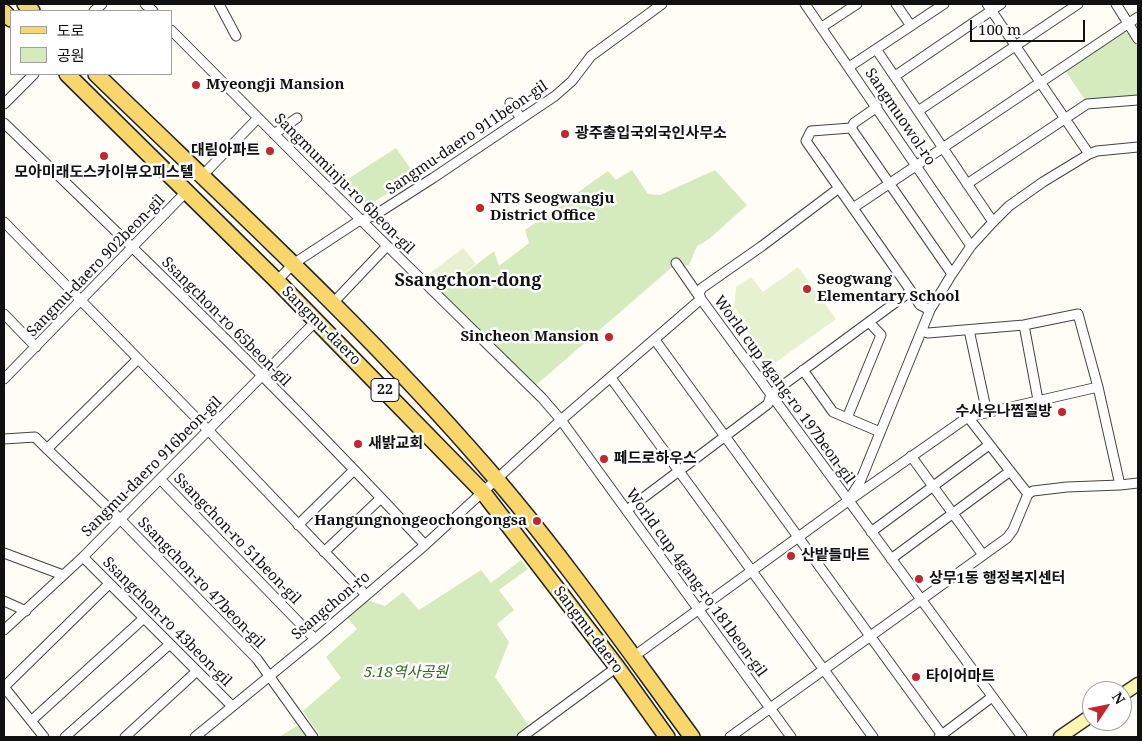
<!DOCTYPE html>
<meta charset="utf-8">
<style>
body{margin:0}
#map{position:relative;width:1142px;height:741px;overflow:hidden;background:#fffdf5;font-family:"Noto Serif","Noto Sans KR",serif}
canvas{display:block}
.frame{position:absolute;inset:0;border:5px solid #111;pointer-events:none}
.legend{position:absolute;left:10px;top:10px;width:162px;height:65px;box-sizing:border-box;background:#fff;border:1px solid #a0a0a0;margin:0;padding:6px 9px;list-style:none;font-size:15px;color:#111}
.legend li{display:flex;align-items:center;gap:10px;height:25px}
.legend b{width:25px;border:1px solid #a0a0a0}
.north{position:absolute;left:1082px;top:681px;width:50px;height:50px;box-sizing:border-box;background:#fff;border:1px solid #a0a0a0;border-radius:50%;rotate:56deg;font-size:14px;font-weight:700;line-height:20px;text-align:center;color:#111}
.north::after{content:'';display:block;margin:auto;width:18px;height:22px;background:#c4262e;clip-path:polygon(50% 0,100% 100%,50% 72%,0 100%)}
.scale{position:absolute;left:970px;top:20px;width:115px;height:22px;box-sizing:border-box;border:2px solid #111;border-top:0;padding-left:6px;font-size:15px;line-height:18px;white-space:nowrap;color:#111;-webkit-text-stroke:4px #fff;paint-order:stroke}
</style>
<div id="map">
<canvas width="1142" height="741"></canvas>
<div class="frame"></div>
<ul class="legend">
<li><b style="height:6px;background:#f9d66b"></b>도로</li>
<li><b style="height:14px;background:#d5ebbd"></b>공원</li>
</ul>
<div class="north">N</div>
<div class="scale">100 m</div>
</div>
<script>
const ctx = document.querySelector('canvas').getContext('2d');
ctx.lineJoin = 'round';
function fill(path, color) {
  ctx.fillStyle = color;
  ctx.fill(path, 'evenodd');
}
function trace(path, color, width, dash) {
  ctx.strokeStyle = color;
  ctx.lineWidth = width;
  ctx.lineCap = dash ? 'butt' : 'round';
  ctx.setLineDash(dash || []);
  ctx.stroke(path);
}
function label(font, color, halo, rows, align = 'center') {
  ctx.font = font + ' "Noto Serif","Noto Sans KR",serif';
  ctx.lineWidth = 5;
  ctx.setLineDash([]);
  ctx.textBaseline = 'middle';
  ctx.strokeStyle = halo;
  ctx.fillStyle = color;
  for (const [text, x, y, turn = 0] of rows) {
    ctx.save();
    ctx.translate(x, y);
    ctx.rotate((+turn || 0) * Math.PI / 180);
    ctx.textAlign = isNaN(turn) ? turn : align;
    if (halo) ctx.strokeText(text, 0, 0);
    ctx.fillText(text, 0, 0);
    ctx.restore();
  }
}
const green = new Path2D(`
 M1124,32L1129,33L1138,46V95L1085,100L1065,70Z
 M396,148L415,175L368,206L340,184Z
 M632,170L648,194L660,195L715,170L747,205L709,239L697,246L689,265L671,268L535,386L440,293L494,251L499,266L529,243L525,230L608,171L616,180Z
 M521,560L528,569L499,590L514,610L497,624L509,642L495,677L531,729L519,737H321L303,711L341,678L326,657L357,629L347,617L367,600L385,606L403,592L419,610L481,570L491,583Z
 M300,724L310,737H279Z`);
const pitch = new Path2D(`
 M463,248L476,264L443,289L430,273Z
 M798,267L836,319L772,365L765,364L746,338L750,334L734,306L736,287L751,277L763,292Z`);
const street = new Path2D(`
 M145,4L153,11
 M219,4L236,36
 M805,4L971,246
 M896,4L911,26
 M987,4L1089,154
 M1116,4L1138,39
 M94,11L102,4
 M822,27L857,4
 M171,30L304,164L542,398L561,420L791,737
 M876,49L993,222
 M849,67L944,4
 M895,76L1001,4
 M510,103L521,118
 M4,104L34,74
 M918,111L1078,4
 M4,123C147,261 290,399 425,545
 M851,128L854,123L877,107
 M274,134L297,118
 M201,177L258,118
 M967,184L1087,104L1138,100
 M853,208L1138,17
 M4,222L208,430L366,595
 M676,263L701,299L1022,737
 M277,281L293,264L357,222L375,215L433,178L555,96L572,81L591,56L662,4
 M911,291L920,305L930,310
 M332,304L387,246
 M4,314L36,347
 M1024,325L1038,400
 M969,330L987,413
 M922,331L928,333L1024,325L1078,314L1098,387L1120,485L1138,483
 M655,340L942,735
 M138,359L47,449L120,519L257,659L313,737
 M803,370L833,412L880,432
 M611,378L873,737
 M4,379L186,192
 M968,417L1028,494
 M847,418L881,335L869,322
 M4,439L35,437L47,449
 M911,456L983,555
 M160,479L315,639
 M851,496L860,482L930,310L952,274L971,246L993,222L1009,206L1043,182L1089,154L1097,151L1138,147
 M627,510L768,404L771,394L911,291L806,141L811,131L851,128L952,274
 M298,525L354,470
 M871,532L989,445
 M324,552L381,498
 M4,553L63,575
 M83,557L232,706
 M891,559L1009,472
 M4,601L26,611
 M4,630L83,557L316,321
 M633,657L848,501L968,417L1098,387
 M4,687L109,584
 M4,687L44,737
 M31,721L144,618
 M65,737L170,644
 M125,737L197,671
 M195,737L315,639L425,545L561,420L701,299L699,293L702,288L762,246L839,188
 M522,737L617,667
 M730,737L1007,538L1013,530L1028,494L1033,491L1067,487L1120,485
 M939,737L992,697`);
const secondary = new Path2D(`
 M1122,695L1138,684
 M1060,737L1092,715`);
const primary = new Path2D(`
 M25,4L32,11
 M4,12L11,19
 M67,74L277,281L482,491L617,667L667,737
 M96,74C228,202 365,327 485,466C560,552 625,646 692,737`);
const markers = [
 [196,85,5,"#c4262e"],
 [565,134,5,"#c4262e"],
 [270,151,5,"#c4262e"],
 [104,156,5,"#c4262e"],
 [480,208,5,"#c4262e"],
 [807,289,5,"#c4262e"],
 [609,337,5,"#c4262e"],
 [1062,412,5,"#c4262e"],
 [358,444,5,"#c4262e"],
 [604,459,5,"#c4262e"],
 [537,521,5,"#c4262e"],
 [791,556,5,"#c4262e"],
 [919,579,5,"#c4262e"],
 [916,677,5,"#c4262e"]
];
const shields = [
 [385,390,28]
];
const shieldNames = [
 ["22",385,390]
];
const poiNames = [
 ["Myeongji Mansion",206,85],
 ["광주출입국외국인사무소",575,134],
 ["대림아파트",260,151,"right"],
 ["모아미래도스카이뷰오피스텔",104,173,"center"],
 ["NTS Seogwangju",490,199],
 ["District Office",490,216],
 ["Seogwang",817,280],
 ["Elementary School",817,297],
 ["Sincheon Mansion",599,337,"right"],
 ["수사우나찜질방",1052,412,"right"],
 ["새밝교회",368,444],
 ["페드로하우스",614,459],
 ["Hangungnongeochongongsa",527,521,"right"],
 ["산밭들마트",801,556],
 ["상무1동 행정복지센터",929,579],
 ["타이어마트",926,677]
];
const streetNames = [
 ["Sangmuowol-ro",900,117,56],
 ["Sangmu-daero 911beon-gil",467,138,-34],
 ["Sangmuminju-ro 6beon-gil",344,184,45],
 ["Sangmu-daero 902beon-gil",96,266,-46],
 ["Ssangchon-ro 65beon-gil",226,322,45],
 ["Sangmu-daero",321,326,45],
 ["World cup 4gang-ro 197beon-gil",784,390,54],
 ["Sangmu-daero 916beon-gil",152,467,-45],
 ["Ssangchon-ro 51beon-gil",237,539,46],
 ["Ssangchon-ro 47beon-gil",201,583,46],
 ["World cup 4gang-ro 181beon-gil",696,583,54],
 ["Ssangchon-ro",331,606,-40],
 ["Ssangchon-ro 43beon-gil",167,622,45],
 ["Sangmu-daero",588,630,53]
];
const parkNames = [
 ["5.18역사공원",406,673]
];
const quarterNames = [
 ["Ssangchon-dong",468,281]
];
fill(green, '#d5ebbd');
fill(pitch, '#e6f2cf');
trace(street, '#444', 11);
trace(secondary, '#333', 15);
trace(primary, '#222', 18);
trace(street, '#fff', 9);
trace(secondary, '#fff6b0', 12);
trace(primary, '#f9d66b', 15);
for (const [x, y, r, color] of markers) {
  const dot = new Path2D();
  dot.arc(x, y, r, 0, 2 * Math.PI);
  ctx.fillStyle = color;
  ctx.fill(dot);
  trace(dot, '#fff', 2);
}
for (const [x, y, w] of shields) {
  const box = new Path2D();
  box.roundRect(x - w / 2, y - 11.5, w, 23, 4);
  ctx.fillStyle = '#fff';
  ctx.fill(box);
  trace(box, '#111', 1);
}
label('bold 14px', '#111', null, shieldNames);
label('bold 15px', '#111', '#fff', poiNames, 'left');
label('15px', '#111', '#fff', streetNames);
label('italic 15px', '#2f6b1f', '#fff', parkNames);
label('bold 18px', '#111', '#fff', quarterNames);
</script>
